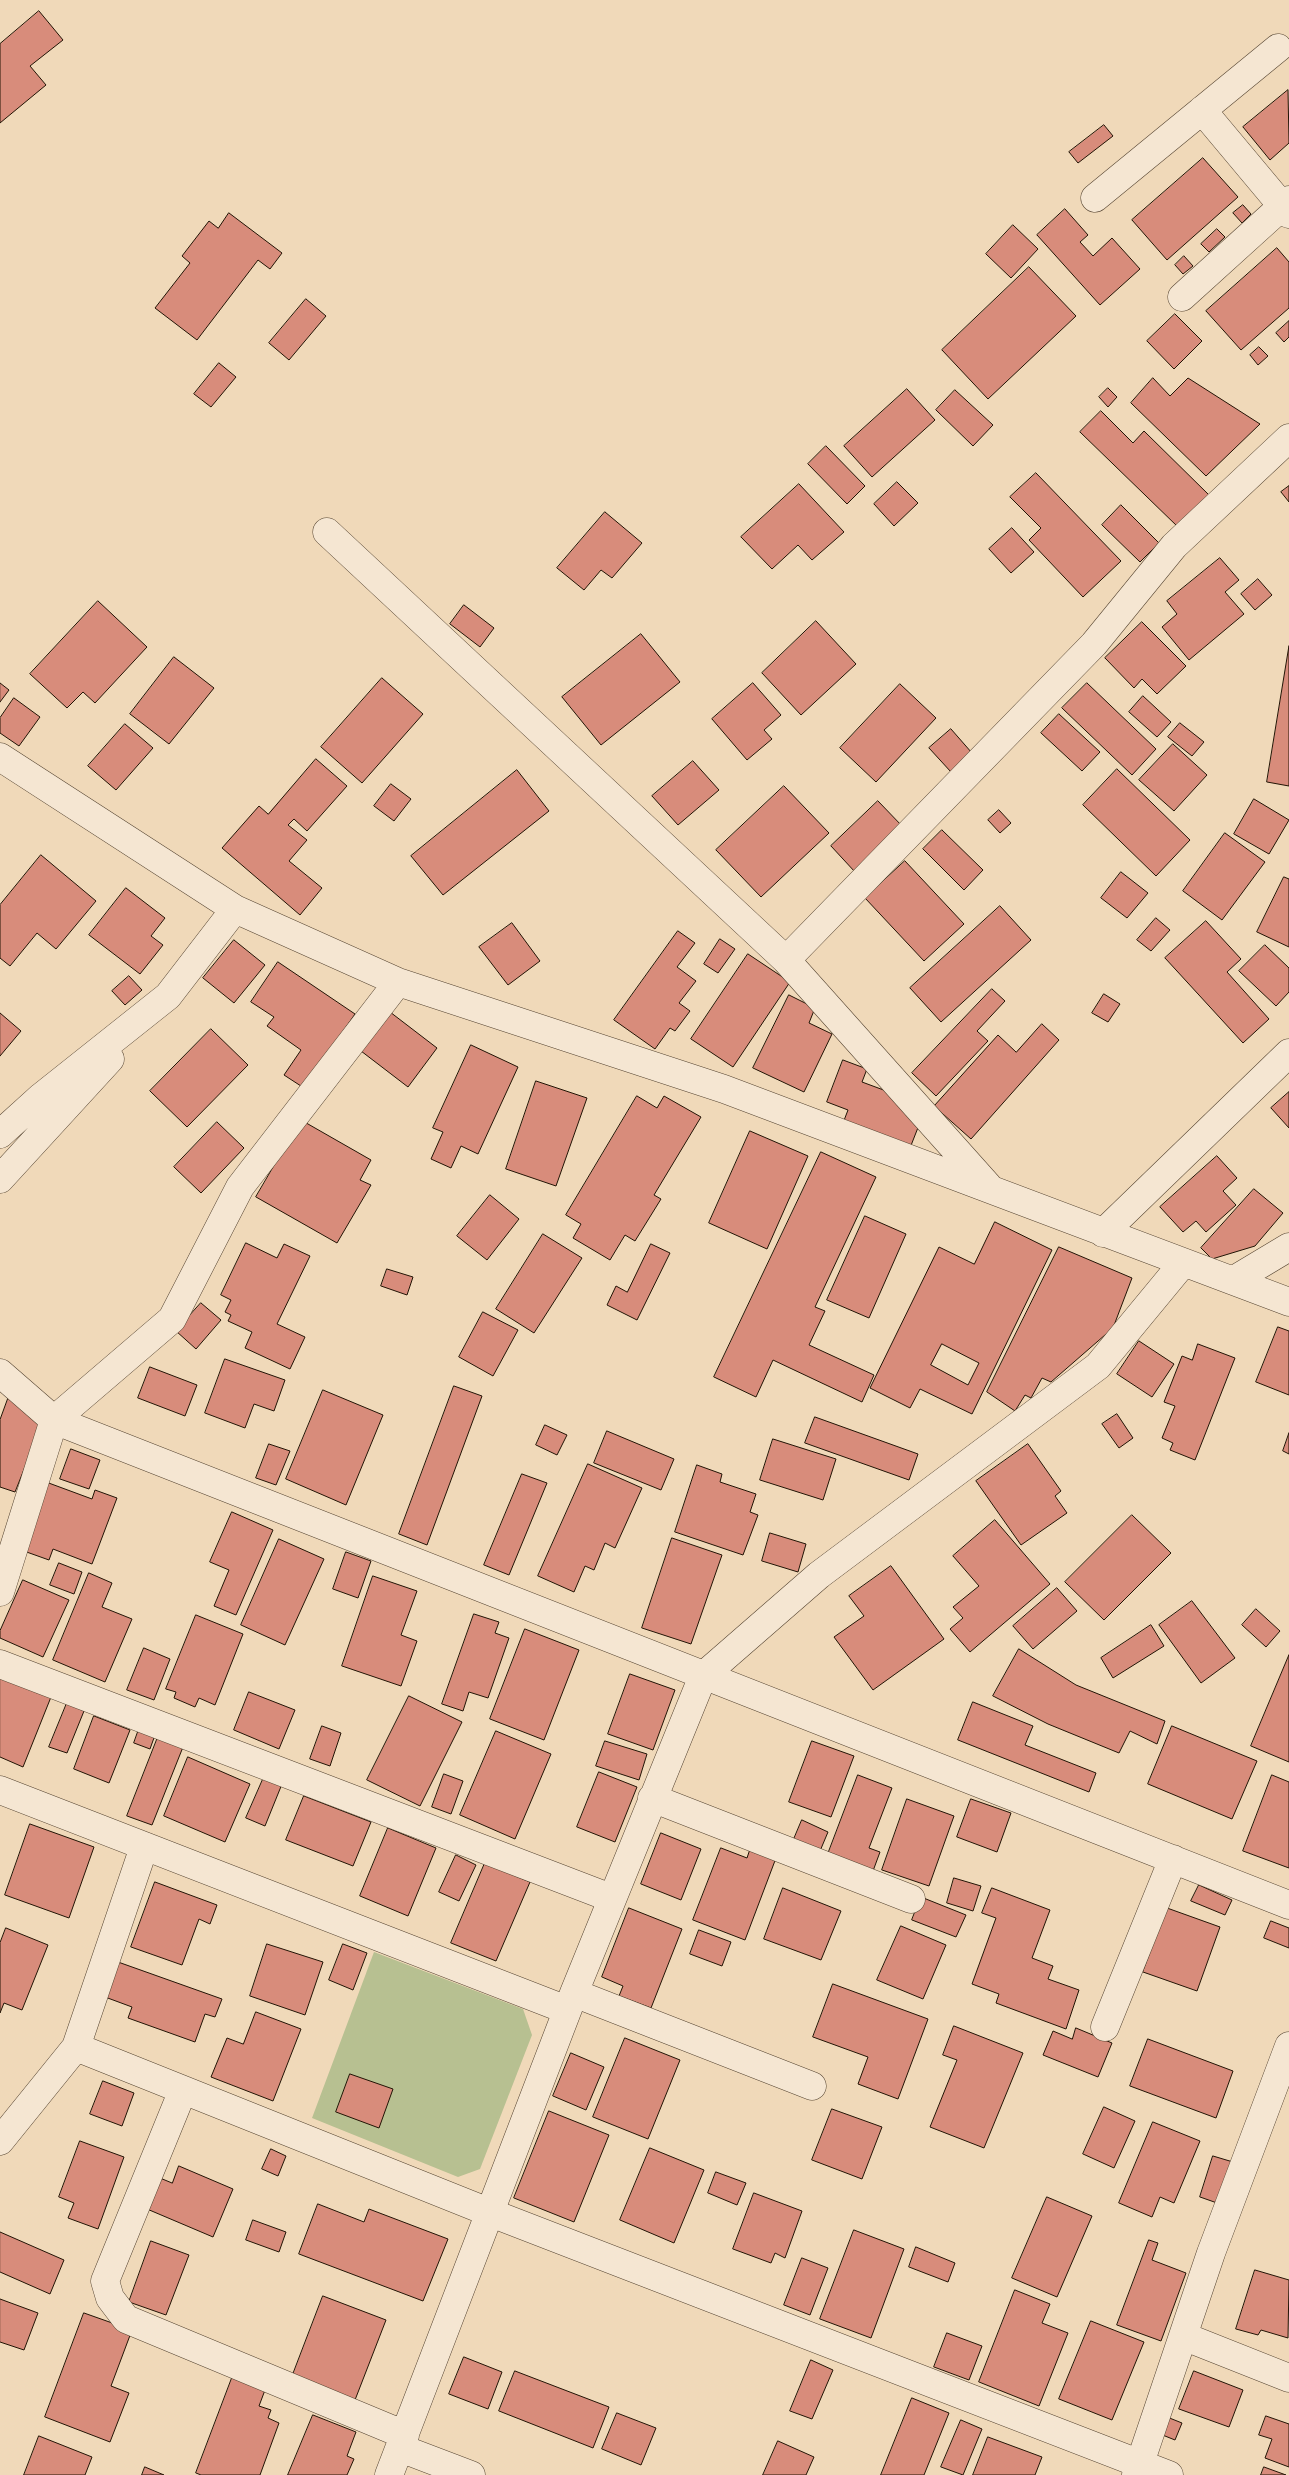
<!DOCTYPE html>
<style>
body{margin:0}
canvas{display:block;background:#f0d9b9}
</style>
<canvas width="1289" height="2475"></canvas>
<script>
const ctx = document.querySelector('canvas').getContext('2d');
ctx.lineJoin = 'round';
function fill(path, color) {
  ctx.fillStyle = color;
  ctx.fill(path, 'evenodd');
}
function trace(path, color, width, dash) {
  ctx.strokeStyle = color;
  ctx.lineWidth = width;
  ctx.lineCap = dash ? 'butt' : 'round';
  ctx.setLineDash(dash || []);
  ctx.stroke(path);
}
const green = new Path2D(`
 M374,1952L523,2009L532,2035L480,2169L458,2177L312,2118Z`);
const building = new Path2D(`
 M39,11L63,40L30,66L46,85L0,123V44Z
 M1288,90L1289,143L1270,160L1243,127Z
 M1104,125L1113,136L1078,163L1069,152Z
 M1203,158L1238,197L1167,260L1132,220Z
 M1243,205L1251,214L1242,223L1233,213Z
 M1065,209L1088,235L1080,242L1093,256L1112,238L1140,269L1100,305L1037,235Z
 M229,213L282,253L270,269L258,260L197,340L155,308L190,263L182,256L209,221L218,228Z
 M1013,225L1038,249L1011,278L986,254Z
 M1217,229L1225,237L1209,252L1201,244Z
 M1277,248L1289,262V308L1241,350L1206,311Z
 M1184,256L1193,266L1183,274L1175,265Z
 M1029,267L1076,316L988,399L942,350Z
 M306,299L326,316L289,360L269,343Z
 M1175,314L1202,341L1174,369L1147,341Z
 M1289,321V337L1284,342L1276,333Z
 M1259,347L1268,356L1258,365L1250,355Z
 M219,363L236,377L211,407L194,394Z
 M1153,378L1170,396L1188,378L1260,424L1206,476L1131,403Z
 M1108,388L1117,397L1108,407L1099,397Z
 M907,389L935,420L872,477L844,446Z
 M955,390L993,425L973,446L936,410Z
 M1101,411L1133,443L1144,431L1209,495L1178,527L1080,432Z
 M826,446L865,486L847,504L808,464Z
 M1036,473L1121,561L1083,597L1029,540L1041,528L1010,497Z
 M897,482L918,503L894,526L874,504Z
 M799,484L844,532L812,560L798,545L772,569L741,537Z
 M1289,486V502L1281,492Z
 M1121,505L1159,543L1140,562L1102,525Z
 M605,512L642,543L612,578L601,570L584,590L557,568Z
 M1012,528L1034,552L1011,573L989,549Z
 M1220,558L1239,580L1225,592L1244,614L1189,660L1162,627L1177,614L1167,601Z
 M1258,579L1272,595L1255,610L1241,594Z
 M98,601L147,647L95,703L83,692L67,708L30,674Z
 M464,605L494,628L480,647L450,624Z
 M816,621L856,664L801,715L762,673Z
 M1142,622L1186,666L1157,694L1142,679L1134,688L1105,658Z
 M641,634L680,682L601,745L562,697Z
 M1289,646V786L1267,782Z
 M174,657L214,688L169,744L130,714Z
 M382,678L423,714L362,783L321,747Z
 M0,683L9,690L0,702Z
 M753,683L781,715L764,730L772,739L747,760L712,719Z
 M1087,683L1156,749L1132,775L1062,708Z
 M900,684L936,718L876,782L840,748Z
 M1143,696L1171,722L1157,737L1129,712Z
 M14,698L40,717L19,746L0,733V718Z
 M1059,714L1100,752L1082,771L1041,733Z
 M1180,723L1204,742L1192,756L1168,737Z
 M125,724L153,748L116,790L88,766Z
 M951,729L972,753L951,772L929,748Z
 M1173,744L1207,775L1174,811L1139,780Z
 M316,759L347,786L307,831L294,819L288,825L307,840L289,861L322,888L300,915L222,848L259,806L268,814Z
 M693,761L719,790L678,825L652,796Z
 M1117,769L1190,840L1156,876L1083,805Z
 M517,770L549,811L443,895L411,856Z
 M391,784L411,799L394,821L374,806Z
 M784,786L829,833L761,897L716,850Z
 M1254,799L1289,820L1269,854L1234,834Z
 M878,801L903,827L855,872L831,846Z
 M999,810L1011,823L1000,833L988,820Z
 M942,830L983,870L964,890L923,849Z
 M1225,833L1265,862L1222,920L1183,891Z
 M41,855L96,901L56,949L37,933L10,966L0,958V905Z
 M905,861L964,924L924,961L865,898Z
 M1121,872L1148,893L1127,918L1101,898Z
 M1284,877L1289,879V947L1257,932Z
 M126,888L165,918L151,936L163,945L140,974L89,935Z
 M1000,906L1031,940L941,1022L910,988Z
 M1156,918L1170,930L1151,951L1137,940Z
 M1206,921L1241,959L1227,972L1269,1019L1243,1043L1165,958Z
 M512,923L540,961L508,985L479,947Z
 M678,931L695,943L677,967L696,981L679,1003L690,1011L675,1031L670,1028L655,1049L614,1020Z
 M720,939L735,949L718,973L704,964Z
 M234,940L265,965L234,1003L203,978Z
 M1265,945L1289,968V992L1276,1006L1239,971Z
 M748,954L790,982L733,1067L691,1039Z
 M278,962L355,1014L304,1088L284,1075L301,1050L267,1026L274,1017L251,1002Z
 M129,976L142,990L125,1005L112,991Z
 M992,989L1005,1001L977,1031L988,1041L936,1096L912,1073Z
 M1104,994L1120,1004L1108,1022L1092,1013Z
 M789,995L815,1008L809,1023L832,1034L804,1092L753,1068Z
 M390,1012L437,1048L408,1087L361,1051Z
 M0,1013L21,1031L0,1056Z
 M1042,1024L1059,1040L971,1139L934,1106L998,1035L1016,1052Z
 M211,1029L248,1065L187,1127L150,1091Z
 M471,1045L518,1067L478,1154L461,1146L451,1168L431,1159L443,1132L433,1128Z
 M843,1060L867,1069L862,1082L889,1092L919,1125L910,1148L843,1123L848,1110L827,1102Z
 M536,1081L587,1098L556,1186L506,1169Z
 M1289,1092V1128L1271,1108Z
 M637,1096L657,1108L664,1096L701,1117L654,1195L661,1199L635,1241L625,1235L610,1260L573,1238L581,1224L566,1215Z
 M301,1120L371,1160L360,1180L371,1185L337,1243L256,1197Z
 M217,1122L244,1148L201,1193L174,1167Z
 M750,1131L808,1156L767,1249L709,1223Z
 M821,1152L876,1177L815,1307L825,1311L809,1345L874,1375L862,1402L773,1360L756,1397L714,1377Z
 M1217,1156L1237,1178L1223,1191L1236,1205L1206,1232L1196,1221L1183,1232L1160,1207Z
 M1254,1189L1283,1213L1255,1246L1212,1259L1201,1248Z
 M490,1195L519,1219L487,1260L457,1236Z
 M865,1216L906,1234L869,1318L827,1300Z
 M995,1222L1052,1250L972,1414L920,1389L910,1408L870,1388L939,1247L974,1264ZM942,1344L979,1363L968,1385L931,1365Z
 M543,1234L582,1258L534,1333L496,1309Z
 M246,1243L277,1258L284,1244L310,1256L277,1324L305,1337L290,1369L245,1348L252,1332L228,1321L231,1315L225,1312L231,1300L221,1295Z
 M651,1244L670,1253L637,1320L607,1305L616,1286L627,1292Z
 M1059,1247L1132,1278L1113,1328L1051,1382L1042,1378L1031,1398L1025,1395L1015,1411L987,1392Z
 M387,1269L413,1277L407,1295L381,1286Z
 M201,1303L221,1320L196,1349L176,1331Z
 M483,1312L518,1330L493,1376L459,1357Z
 M1278,1327L1289,1331V1395L1256,1382Z
 M1139,1341L1174,1364L1152,1397L1117,1374Z
 M1198,1344L1235,1358L1195,1460L1170,1450L1173,1443L1162,1438L1175,1406L1164,1402L1182,1356L1192,1360Z
 M225,1359L285,1380L274,1411L254,1404L245,1428L205,1413Z
 M150,1367L197,1385L185,1416L138,1398Z
 M454,1386L482,1396L427,1545L399,1534Z
 M323,1390L383,1415L346,1505L286,1479Z
 M9,1396L41,1427L15,1492L0,1487V1420Z
 M1117,1414L1133,1438L1119,1448L1102,1424Z
 M815,1417L918,1454L909,1480L805,1443Z
 M545,1425L567,1435L557,1455L536,1445Z
 M607,1431L674,1459L661,1490L594,1463Z
 M1289,1433V1454L1283,1451Z
 M773,1439L836,1459L823,1500L760,1480Z
 M269,1444L290,1451L276,1485L256,1478Z
 M1028,1444L1061,1491L1055,1496L1067,1513L1021,1545L976,1481Z
 M71,1449L100,1460L89,1489L60,1479Z
 M588,1464L642,1488L615,1548L605,1543L594,1570L585,1566L574,1592L538,1576Z
 M697,1465L722,1474L720,1482L756,1494L750,1512L758,1515L743,1555L675,1532Z
 M522,1474L547,1483L509,1575L484,1565Z
 M46,1482L92,1499L95,1490L117,1498L92,1564L53,1549L49,1560L21,1550Z
 M232,1512L273,1530L236,1615L214,1606L229,1570L210,1562Z
 M1132,1515L1171,1553L1104,1620L1065,1582Z
 M995,1520L1050,1584L970,1652L950,1629L963,1618L953,1607L979,1586L953,1556Z
 M770,1533L806,1544L798,1572L762,1561Z
 M672,1538L722,1555L691,1644L642,1628Z
 M279,1539L324,1559L285,1645L241,1625Z
 M346,1552L371,1561L358,1598L333,1589Z
 M59,1563L82,1572L74,1594L50,1585Z
 M891,1566L944,1639L873,1690L834,1637L864,1616L849,1596Z
 M89,1573L112,1583L102,1607L132,1619L105,1682L53,1660Z
 M373,1576L417,1591L401,1635L417,1641L401,1686L342,1666Z
 M23,1580L69,1600L43,1657L0,1638V1631Z
 M1057,1588L1077,1611L1033,1649L1013,1626Z
 M1192,1601L1235,1658L1201,1683L1159,1625Z
 M1256,1609L1280,1631L1266,1647L1242,1625Z
 M474,1614L499,1622L495,1633L509,1638L488,1698L469,1692L463,1711L442,1704Z
 M196,1615L243,1634L215,1705L199,1698L195,1707L174,1698L176,1692L166,1689Z
 M1151,1625L1164,1646L1113,1678L1101,1658Z
 M525,1629L579,1650L544,1740L490,1719Z
 M144,1648L170,1659L154,1700L127,1690Z
 M1019,1649L1076,1685L1165,1721L1157,1744L1130,1731L1119,1753L1048,1724L993,1696Z
 M1289,1655V1762L1251,1746Z
 M630,1674L675,1690L653,1750L608,1734Z
 M0,1677L51,1697L23,1767L0,1757Z
 M249,1692L295,1710L279,1749L234,1730Z
 M409,1696L462,1722L420,1806L367,1780Z
 M973,1702L1033,1726L1025,1745L1096,1773L1089,1792L958,1740Z
 M67,1703L84,1711L67,1753L49,1747Z
 M94,1716L130,1730L109,1783L74,1769Z
 M322,1726L341,1733L330,1766L310,1759Z
 M1172,1726L1257,1761L1232,1819L1148,1784Z
 M139,1729L155,1735L150,1749L134,1743Z
 M496,1731L551,1754L515,1839L460,1815Z
 M158,1737L183,1747L152,1825L127,1816Z
 M605,1741L647,1754L639,1780L596,1766Z
 M812,1741L854,1756L831,1817L789,1802Z
 M188,1757L250,1784L225,1842L164,1816Z
 M599,1772L637,1787L615,1842L577,1827Z
 M444,1774L463,1781L451,1814L432,1807Z
 M858,1775L892,1788L869,1848L880,1852L873,1871L828,1854Z
 M1272,1775L1289,1782V1868L1243,1851Z
 M264,1777L282,1784L265,1826L246,1818Z
 M304,1796L371,1822L353,1866L286,1840Z
 M907,1799L954,1816L929,1886L882,1870Z
 M971,1799L1011,1813L997,1852L957,1837Z
 M802,1820L828,1832L820,1851L794,1839Z
 M30,1824L94,1847L69,1918L5,1895Z
 M388,1828L436,1848L408,1916L360,1896Z
 M661,1833L701,1849L681,1900L641,1884Z
 M721,1848L747,1858L750,1849L776,1858L745,1940L693,1920Z
 M456,1855L476,1865L459,1901L439,1892Z
 M485,1863L530,1882L496,1961L451,1943Z
 M954,1878L981,1886L973,1911L947,1903Z
 M155,1882L217,1905L210,1924L199,1919L182,1965L131,1947Z
 M1199,1885L1232,1900L1225,1915L1191,1901Z
 M783,1888L841,1911L821,1960L764,1939Z
 M992,1888L1050,1910L1032,1958L1053,1966L1048,1979L1079,1990L1066,2029L996,2003L999,1994L972,1984L996,1918L982,1913Z
 M921,1897L966,1915L956,1937L912,1920Z
 M629,1908L682,1929L651,2008L619,1996L623,1986L602,1977Z
 M1167,1908L1220,1927L1197,1991L1143,1972Z
 M1271,1921L1289,1928V1948L1264,1938Z
 M901,1926L946,1945L923,1999L877,1980Z
 M6,1928L48,1945L22,2010L4,2003L0,2013V1943Z
 M699,1930L731,1942L722,1966L690,1954Z
 M267,1944L323,1962L305,2015L250,1996Z
 M343,1944L367,1953L353,1990L329,1980Z
 M118,1962L222,1999L215,2017L205,2014L195,2042L128,2018L132,2007L105,1997Z
 M833,1984L928,2019L898,2099L858,2084L868,2057L813,2037Z
 M256,2012L301,2029L273,2101L211,2077L227,2038L243,2044Z
 M954,2026L1023,2053L984,2148L930,2127L957,2060L943,2055Z
 M1076,2028L1112,2043L1098,2077L1043,2055L1053,2031L1072,2039Z
 M625,2038L680,2060L648,2139L593,2117Z
 M1148,2039L1233,2071L1216,2118L1130,2086Z
 M571,2053L604,2067L586,2110L553,2096Z
 M350,2074L393,2089L379,2128L336,2112Z
 M103,2081L134,2093L122,2126L90,2114Z
 M1104,2107L1135,2121L1114,2168L1083,2154Z
 M832,2109L882,2127L862,2179L812,2160Z
 M549,2111L609,2135L574,2222L514,2198Z
 M1153,2122L1200,2141L1174,2203L1160,2197L1152,2217L1119,2203Z
 M80,2141L124,2157L98,2229L68,2218L74,2203L59,2197Z
 M650,2148L704,2170L674,2243L620,2220Z
 M271,2149L286,2156L278,2176L262,2169Z
 M1213,2156L1233,2162L1220,2204L1200,2197Z
 M179,2166L233,2189L213,2237L147,2209L160,2178L172,2183Z
 M716,2172L746,2183L737,2205L708,2193Z
 M754,2193L802,2211L785,2258L775,2253L771,2263L733,2249Z
 M1047,2197L1092,2216L1057,2297L1012,2278Z
 M318,2204L364,2222L369,2209L448,2239L423,2301L299,2254Z
 M253,2220L286,2232L279,2252L246,2240Z
 M854,2230L904,2249L871,2338L820,2319Z
 M0,2232L64,2260L50,2294L0,2272Z
 M1149,2240L1158,2243L1152,2260L1186,2273L1161,2341L1117,2325Z
 M151,2241L189,2255L166,2315L129,2302Z
 M916,2247L955,2263L948,2282L909,2267Z
 M802,2258L828,2268L810,2315L784,2305Z
 M1255,2270L1289,2280L1288,2338L1261,2330L1258,2335L1236,2329Z
 M1015,2290L1050,2304L1042,2323L1068,2333L1039,2406L979,2382Z
 M323,2296L386,2320L355,2400L292,2377Z
 M0,2299L38,2313L24,2350L0,2342Z
 M84,2313L132,2330L111,2386L129,2393L110,2442L45,2417Z
 M1091,2321L1144,2342L1112,2420L1059,2399Z
 M947,2333L982,2346L969,2380L934,2367Z
 M464,2357L502,2372L488,2409L449,2394Z
 M811,2360L833,2370L812,2419L790,2411Z
 M515,2371L609,2407L593,2448L499,2411Z
 M1194,2371L1243,2390L1229,2427L1179,2409Z
 M232,2378L265,2390L259,2406L271,2410L268,2418L279,2423L260,2475H201L196,2473Z
 M912,2398L949,2413L924,2475H881Z
 M617,2413L656,2428L641,2465L602,2449Z
 M313,2415L356,2432L347,2456L354,2459L347,2475H288Z
 M1266,2416L1289,2424V2467L1265,2458L1272,2439L1259,2435Z
 M1167,2417L1182,2423L1175,2440L1160,2434Z
 M961,2420L982,2429L963,2475L941,2467Z
 M39,2436L92,2457L85,2475H24Z
 M988,2437L1042,2457L1035,2475H973Z
 M778,2441L814,2457L806,2475H763Z
 M145,2467L164,2475H142Z
 M1264,2467L1286,2475H1261Z`);
const minor = new Path2D(`
 M1202,110L1289,214
 M1095,198L1278,48
 M1182,297L1289,200
 M327,532L786,960L988,1186
 M0,757L235,909L398,982L724,1089L1289,1302
 M786,960L1094,644L1174,546L1289,438
 M0,1134L41,1097L168,996L235,909
 M0,1179L110,1059
 M1103,1233L1289,1053
 M1234,1280L1289,1247
 M0,1373L54,1420L1289,1905
 M0,1592L54,1420L172,1319L240,1187L398,982
 M0,1664L611,1898
 M0,1790L567,2010
 M652,1798L911,1899
 M574,1993L812,2086
 M1105,2027L1173,1859
 M76,2047L491,2213L1169,2475
 M183,2090L105,2281L110,2298L126,2319L405,2435
 M0,2141L76,2047L144,1847
 M1183,2336L1289,2378
 M400,2448L471,2475
 M389,2475L574,1993L703,1676L819,1575L1098,1366L1183,1263
 M1136,2475L1211,2253L1289,2046`);
fill(green, '#b7c091');
fill(building, '#d88c7b');
trace(building, '#221405', 1);
trace(minor, '#564532', 29);
trace(minor, '#f5e6d2', 28);
</script>
